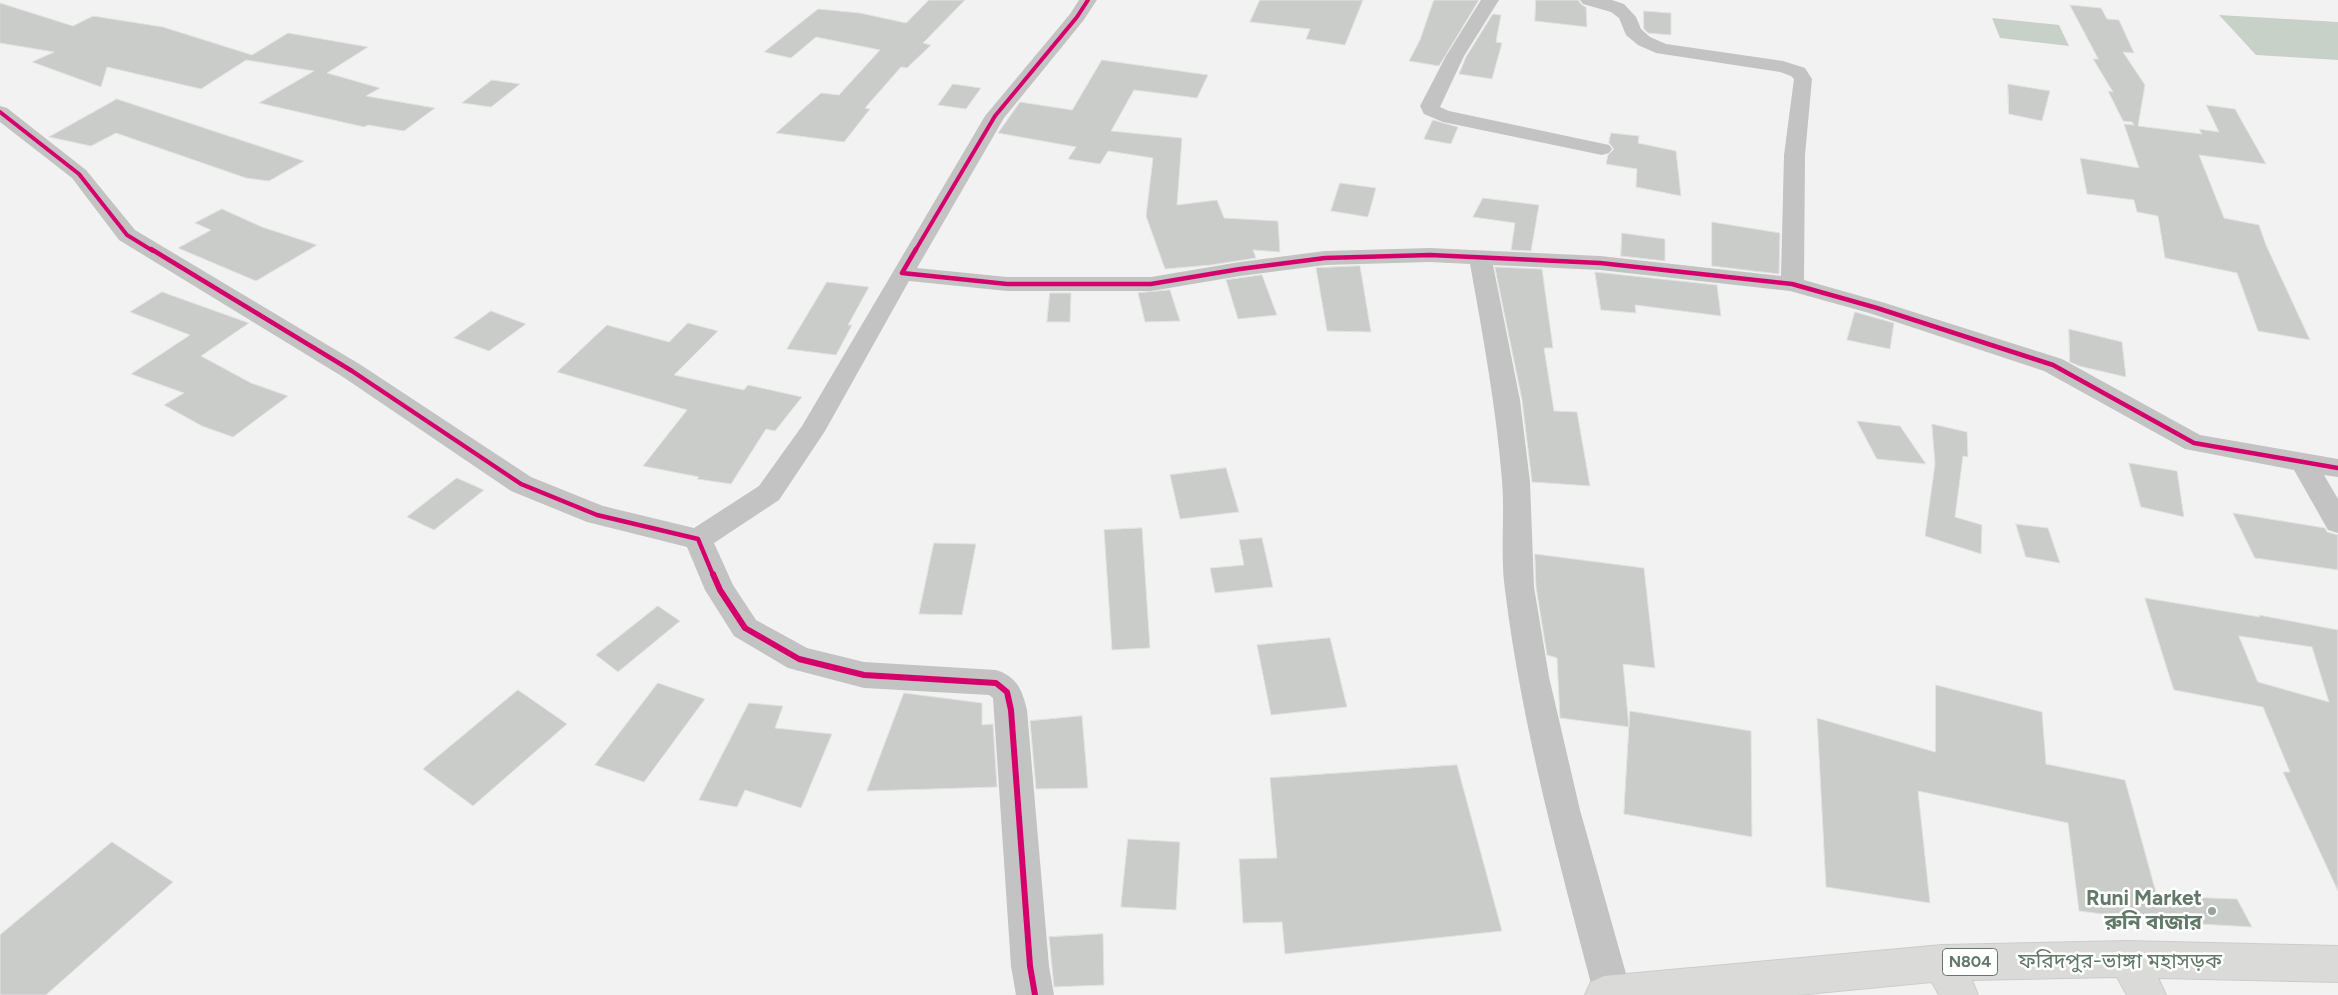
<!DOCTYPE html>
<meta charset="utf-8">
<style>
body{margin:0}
canvas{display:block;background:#f3f2f2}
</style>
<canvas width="2338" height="995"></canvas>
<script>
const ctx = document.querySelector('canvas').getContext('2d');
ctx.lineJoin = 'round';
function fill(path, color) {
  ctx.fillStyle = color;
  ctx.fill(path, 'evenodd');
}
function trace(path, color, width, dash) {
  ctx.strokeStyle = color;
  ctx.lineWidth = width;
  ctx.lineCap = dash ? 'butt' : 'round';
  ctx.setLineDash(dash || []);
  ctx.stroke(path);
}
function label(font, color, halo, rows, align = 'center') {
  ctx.font = font + ' Figtree,"Noto Sans Bengali",sans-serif';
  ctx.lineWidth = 5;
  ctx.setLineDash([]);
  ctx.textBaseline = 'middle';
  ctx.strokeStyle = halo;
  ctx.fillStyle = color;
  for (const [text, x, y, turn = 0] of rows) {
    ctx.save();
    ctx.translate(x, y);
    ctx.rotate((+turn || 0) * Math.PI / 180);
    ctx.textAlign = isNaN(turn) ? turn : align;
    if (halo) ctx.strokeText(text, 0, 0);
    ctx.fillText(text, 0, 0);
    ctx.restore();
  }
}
const water = new Path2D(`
 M2219,15L2338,22V60L2256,55Z
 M1992,18L2059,25L2069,46L2000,38Z`);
const building = new Path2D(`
 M929,0H965L923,43L931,45L907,68L901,67L865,108L870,109L844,142L776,133L821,93L839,95L880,50L816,37L791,58L764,52L818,9L860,13L906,23Z
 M1260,0H1363L1345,45L1306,39L1310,29L1250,22Z
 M1434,0H1479L1439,66L1409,61L1420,40Z
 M1536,0H1578L1582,5L1586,7L1587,27L1535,21Z
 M0,3L73,26L93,16L163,27L252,55L288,33L368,47L327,73L380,88L366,96L435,108L404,131L368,125L364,127L259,103L314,71L246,60L201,89L107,67L101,87L32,62L54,52L0,43Z
 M2070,5L2101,8L2107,19L2119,20L2134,53L2123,52L2145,85L2138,126L2202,134L2199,129L2219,132L2206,105L2235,109L2266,164L2199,155L2224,218L2259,225L2266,245L2310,340L2258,331L2237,273L2165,258L2158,216L2137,212L2134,200L2087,194L2080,158L2139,168L2124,124L2134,125L2132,122L2123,121L2108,91L2113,92L2093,59H2098Z
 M1644,11L1671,13V35L1648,33L1644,29Z
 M1493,14L1501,15L1496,42L1502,43L1492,79L1459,74L1466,57Z
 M1102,60L1208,75L1197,98L1134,90L1111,131L1182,138L1177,205L1217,200L1224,218L1278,221L1280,252L1253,250L1256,258L1211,265L1165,269L1146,216L1153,158L1108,151L1100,164L1068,159L1076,147L998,133L1020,102L1072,110Z
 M492,80L520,84L491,107L462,103Z
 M953,84L981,88L966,109L938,105Z
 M2008,84L2050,91L2042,121L2009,114Z
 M117,99L304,161L269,181L246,178L116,133L91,146L49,137Z
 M1433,120L1458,127L1451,144L1424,139Z
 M1611,133L1639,136L1638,143L1676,151L1681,196L1636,187L1637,169L1606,164L1608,155L1614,149L1609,143Z
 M1340,183L1376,188L1368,217L1331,211Z
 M1483,198L1539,205L1531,251L1511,250L1515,223L1473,217Z
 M222,209L262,227L317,245L256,281L178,248L211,230L195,223Z
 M1712,222L1780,233L1779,274L1712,266Z
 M1622,233L1665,239V261L1621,256Z
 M1360,266L1371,332L1327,331L1316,268Z
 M1495,267L1542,269L1553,348H1544L1554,411L1577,412L1590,486L1532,482L1522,400Z
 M1595,272L1717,285L1721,316L1635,305L1636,313L1601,310Z
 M1262,275L1277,315L1238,319L1226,280Z
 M827,282L869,287L848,325H852L836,355L787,349Z
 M1170,290L1180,321L1145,322L1138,293Z
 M162,292L249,323L201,356L251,383L288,396L233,437L202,426L164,405L184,393L131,374L190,335L130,312Z
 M1050,293H1071L1070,322H1047Z
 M491,311L526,324L489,351L454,338Z
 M1855,312L1894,323L1890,349L1847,340Z
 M688,323L718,331L674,375L744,390L748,385L802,397L775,431L766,429L731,484L697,479L699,477L643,466L687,410L557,372L607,325L669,342Z
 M2069,329L2122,342L2126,377L2079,366L2070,362Z
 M1857,421L1900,426L1926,464L1877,459Z
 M1932,424L1967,432L1968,457L1963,456L1955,517L1982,525L1981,554L1925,536L1935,464Z
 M2129,463L2177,471L2184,517L2141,507Z
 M1226,468L1239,512L1180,519L1170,475Z
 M457,478L484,490L434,530L407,517Z
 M2233,513L2325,528L2327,532L2338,535V570L2255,558Z
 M2016,524L2048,528L2060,563L2026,557Z
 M1142,528L1150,648L1112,650L1104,530Z
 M1262,538L1273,587L1215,593L1210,568L1244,565L1239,540Z
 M934,543L976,544L962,615L919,614Z
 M1535,554L1644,568L1655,668L1623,664L1629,727L1560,718L1557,658L1547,655L1536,587Z
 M2145,598L2260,617L2259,615L2338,630V891L2283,772H2290L2263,707L2174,690ZM2239,636L2312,647L2329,702L2258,682Z
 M658,606L680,621L618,672L596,655Z
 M1330,638L1347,707L1271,715L1257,645Z
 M658,683L705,699L644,782L595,765Z
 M1936,685L2042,712L2046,764L2125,780L2157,896L2237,899L2252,927L2164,922L2079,911L2068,823L1918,791L1930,903L1826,887L1817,718L1935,752Z
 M518,690L567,724L473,806L423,769Z
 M904,693L982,703V725L993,724L997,787L867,791Z
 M749,703L783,706L775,728L832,734L801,808L745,790L737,807L699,800Z
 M1630,711L1751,731L1752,837L1624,814Z
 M1082,716L1088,788L1036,789L1030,721Z
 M1457,765L1502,931L1285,954L1282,922L1243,923L1239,859L1277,858L1270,778Z
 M1128,839L1180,842L1176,910L1121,907Z
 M112,842L173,882L46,995H0V935Z
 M1103,934L1104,985L1054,987L1049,937Z`);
const street = new Path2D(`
 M1079,0H1097L1083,21L1004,118L917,268L1007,277H1151L1240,262L1325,251L1430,248L1600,256L1781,276L1784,155L1794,79L1791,76L1780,72L1656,53L1638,45L1626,35L1619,18L1611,12L1583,4L1580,0H1612L1624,4L1636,17L1641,29L1650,37L1666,44L1783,61L1805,68L1812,79L1805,155L1804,280L1885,303L2062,359L2200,435L2338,459V477L2324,475L2338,499V533L2328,530L2294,470L2185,449L2044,371L1869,313L1790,291L1600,270L1493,265L1520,400L1530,482L1534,587L1549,677L1580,810L1632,995H1594C1559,861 1522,727 1505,590C1500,554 1505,516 1502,480C1496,407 1483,336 1470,264L1430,262L1325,265L1240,276L1151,291H1007L909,281L825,431L779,500L714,543L733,585L756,620L807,648L864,662L996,670C1017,677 1022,689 1027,710L1049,966L1054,995H1016L1011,966L993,698L989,695L864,688L788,668L734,636L705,590L687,547L587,522L511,491L343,377L119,240L72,178L0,122V106L7,108L86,170L135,230L361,365L531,477L603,506L694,528L759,486L802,426L985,116L1070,14Z
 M1481,0H1499L1464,56L1440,107L1449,111L1609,145L1612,149L1609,153L1602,155L1443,122L1424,114L1420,106L1446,56Z`);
const highway = new Path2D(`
 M2127,941L2338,946V982L2158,978L2166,995H2127L2117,977L1972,980L1978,995H1939L1932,982L1797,995H1585L1591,982L1604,976L1942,945Z`);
const cyclewayFar2 = new Path2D(`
 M0,112L79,174L127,235L153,251
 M915,251L995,116L1077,17L1088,0`);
const cyclewayFar1 = new Path2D(`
 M151,249L352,371L521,484L597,515L698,539L713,575
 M916,249L902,273L1007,284H1151L1240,269L1325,258L1430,255L1600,263L1792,284L1877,308L2053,365L2194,443L2338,468`);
const cycleway = new Path2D(`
 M713,574L720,590L745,628L799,659L864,675L996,683L1007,692L1011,710L1030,966L1035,995`);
const markers = [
 [2212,911,5,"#95a398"]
];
const shields = [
 [1970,962,55]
];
const shieldNames = [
 ["N804",1970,962]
];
const nearPoinames = [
 ["Runi Market",2202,899],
 ["রুনি বাজার",2202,923]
];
const nearStreetnames = [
 ["ফরিদপুর-ভাঙ্গা মহাসড়ক",2120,962]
];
fill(water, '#c8d1c8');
fill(building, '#caccca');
trace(building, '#e2e2e2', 1);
trace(highway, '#cbcdcc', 2);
fill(street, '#c2c3c2');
fill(highway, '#dadad9');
trace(cyclewayFar2, '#d6006c', 4);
trace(cyclewayFar1, '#d6006c', 4.5);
trace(cycleway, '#d6006c', 6);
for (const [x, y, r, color] of markers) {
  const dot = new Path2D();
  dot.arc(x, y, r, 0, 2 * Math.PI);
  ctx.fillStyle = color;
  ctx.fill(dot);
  trace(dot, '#fff', 2);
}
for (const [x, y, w] of shields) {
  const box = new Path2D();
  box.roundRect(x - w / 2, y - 13.5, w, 27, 4);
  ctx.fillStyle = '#fff';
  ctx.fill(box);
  trace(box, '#627968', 1);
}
label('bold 16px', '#627968', null, shieldNames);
label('bold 21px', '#627968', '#fff', nearPoinames, 'right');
label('21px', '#627968', '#fff', nearStreetnames);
</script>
